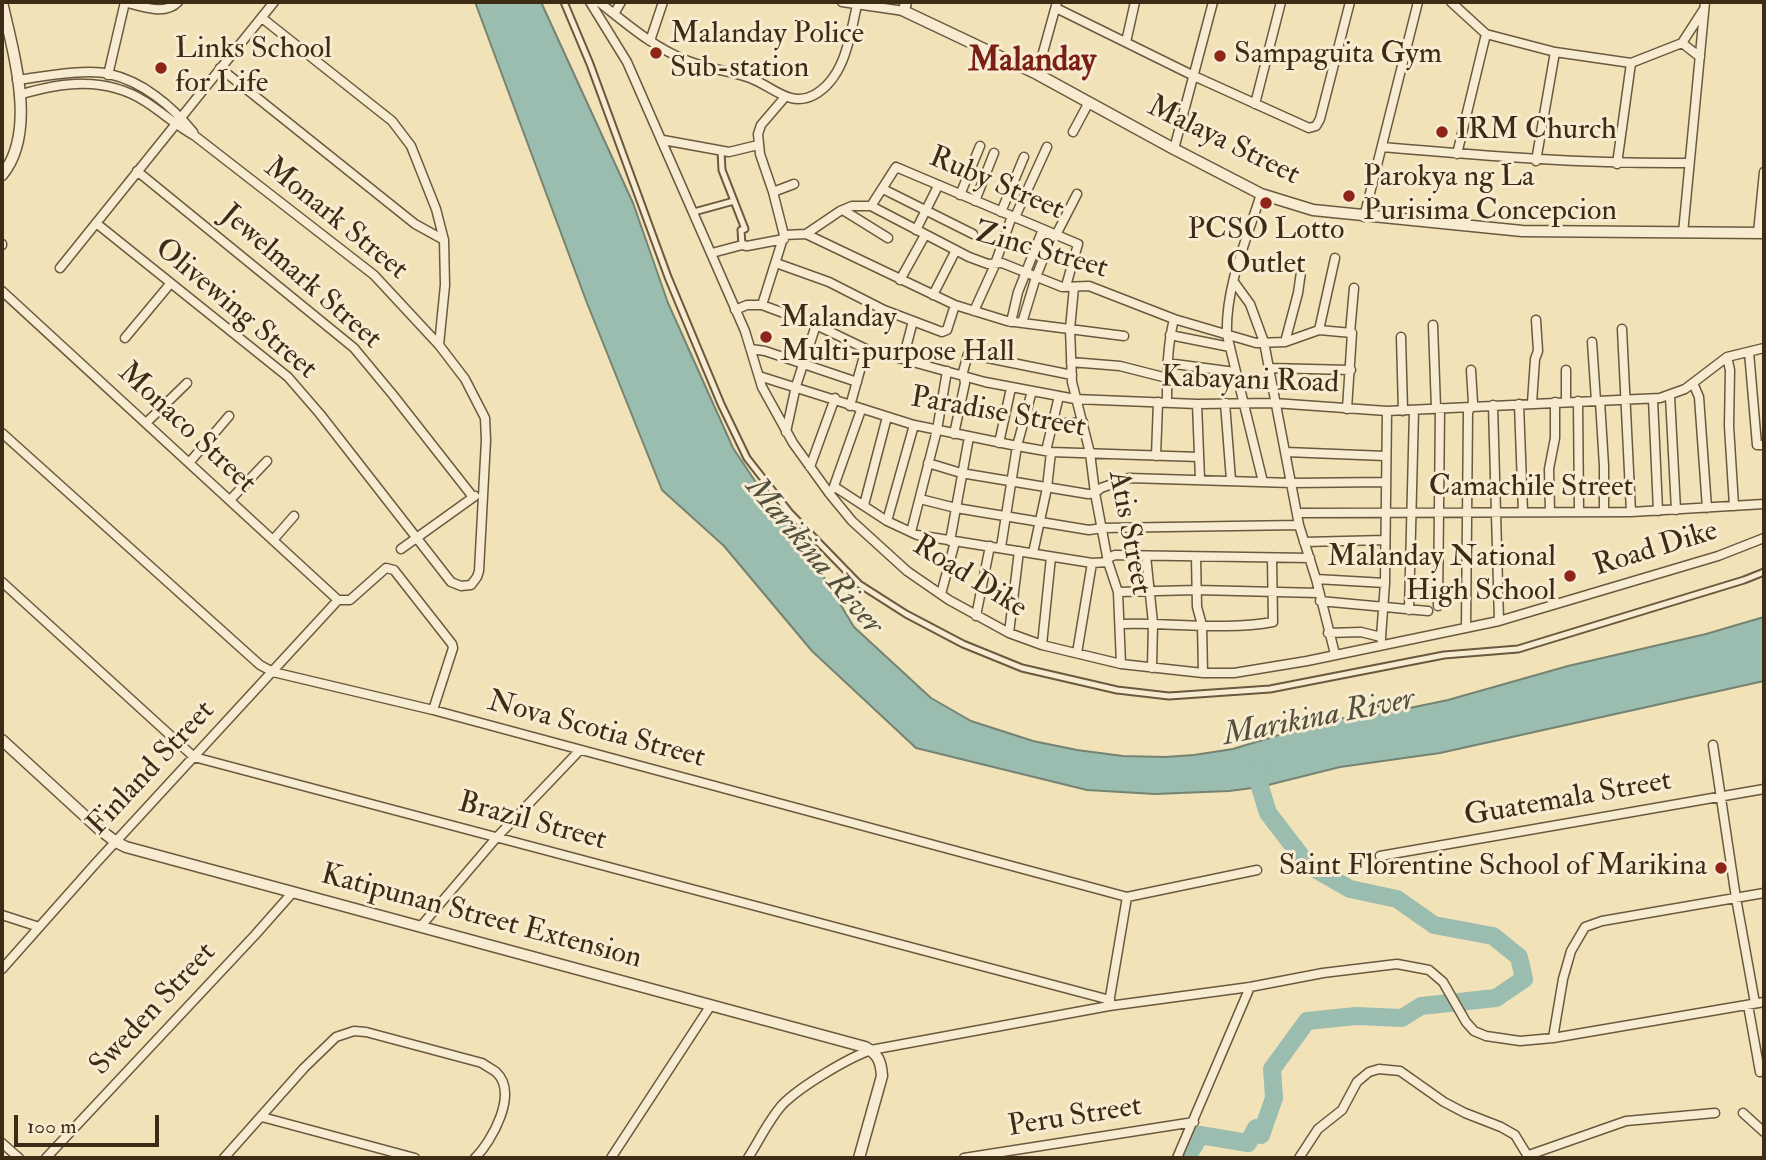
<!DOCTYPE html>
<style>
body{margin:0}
#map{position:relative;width:1766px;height:1160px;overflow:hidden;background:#f2e2b8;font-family:"IM FELL Double Pica",serif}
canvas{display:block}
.frame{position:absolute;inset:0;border:4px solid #3c2b15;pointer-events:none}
.scale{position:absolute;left:14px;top:1115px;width:145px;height:32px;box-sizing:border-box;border:4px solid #3c2b15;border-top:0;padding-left:9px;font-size:21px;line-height:24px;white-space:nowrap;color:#3c2b15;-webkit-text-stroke:5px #f7ecd1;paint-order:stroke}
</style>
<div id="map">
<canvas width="1766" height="1160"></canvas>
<div class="frame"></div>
<div class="scale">100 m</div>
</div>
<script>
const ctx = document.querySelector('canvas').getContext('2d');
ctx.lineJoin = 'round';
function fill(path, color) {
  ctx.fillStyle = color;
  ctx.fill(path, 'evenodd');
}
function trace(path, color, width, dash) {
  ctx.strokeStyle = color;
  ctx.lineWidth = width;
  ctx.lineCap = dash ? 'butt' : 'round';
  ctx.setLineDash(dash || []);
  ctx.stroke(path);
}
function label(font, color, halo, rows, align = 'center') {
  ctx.font = font + ' "IM FELL Double Pica",serif';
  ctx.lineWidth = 6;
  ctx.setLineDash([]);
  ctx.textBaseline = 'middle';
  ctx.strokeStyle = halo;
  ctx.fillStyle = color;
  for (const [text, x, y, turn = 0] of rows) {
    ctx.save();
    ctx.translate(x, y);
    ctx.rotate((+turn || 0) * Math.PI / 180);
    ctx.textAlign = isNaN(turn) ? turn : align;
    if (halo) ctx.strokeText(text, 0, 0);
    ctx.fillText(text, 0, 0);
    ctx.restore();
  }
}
const water = new Path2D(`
 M475,2H541L633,203L668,303L733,448L757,484L802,541L854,627L931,698L971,721L1033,741L1077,750L1123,756L1165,757L1194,755L1233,749L1328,720L1381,714L1448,700L1568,666L1706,634L1764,617V681L1440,753L1340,767L1260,787L1229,791L1155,794L1087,790L916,748L812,651L724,546L662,490L587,303Z`);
const river = new Path2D(`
 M1187,1158L1200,1135L1248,1143L1256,1128L1261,1135L1274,1098L1272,1069L1307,1021L1356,1016L1402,1018L1421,1006L1496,998L1524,979L1519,957L1493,936L1434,925L1397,899L1350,889L1308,865L1268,813L1260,787L1258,766`);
const pedestrian = new Path2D(`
 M564,2L590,64L668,277L721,404L747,458L790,513L859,584L906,614L963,644L1022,668L1117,690L1169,696L1270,689L1444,655L1518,649L1744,580L1764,572
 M721,151L722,170L745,229L741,230L742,245
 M694,212L734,201`);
const minor = new Path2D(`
 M124,2C140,6 165,16 178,2
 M590,2L627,62L745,331L762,387L793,443L829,493L852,521L907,571L949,600L1009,633L1042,645L1121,664L1203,673H1234L1307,661L1499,621L1718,556L1764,538
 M599,2C627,24 654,48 688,61C708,69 730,71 750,78C772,86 790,108 814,95C845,78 850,36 857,5
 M842,2L904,11
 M1451,2L1486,34L1555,52L1631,63L1682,43L1704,9
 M1056,8L1194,76L1309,128L1316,126L1320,119L1350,2
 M614,14L621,2
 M262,18L392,121L411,146L436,209L444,240L445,285L439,345
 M650,41L663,2
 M1126,42L1135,2
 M1682,43L1700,57
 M220,68L415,224L444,240
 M1037,74L1057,2
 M108,75L125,2
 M17,80C40,77 87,68 109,74C142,81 172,106 193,132
 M19,95C62,82 106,76 146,102C163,113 177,126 195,136L374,275L439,345L465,379L485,418L486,440L479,571L477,577L471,585L461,586L451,582L320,414L288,377L96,223
 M1255,104L1281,2
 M1073,132L1089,102
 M663,140L729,152L758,145
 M1382,147C1485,156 1586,164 1689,163
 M1174,149L1213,2
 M1457,154L1486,34
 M1536,161L1555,52
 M1617,164L1631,63
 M137,171L354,348L393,395L473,497
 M883,189L973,234
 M773,192L794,184
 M1261,194C1247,239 1225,287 1227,335L1263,482
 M960,195L980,146
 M975,201L994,153
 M871,206L896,167L1078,244L1066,286
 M843,210L888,238
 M1001,212L1024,157
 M1015,217L1047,147
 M1364,217L1418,2
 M916,230L938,186
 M1683,233L1705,2
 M1758,233L1764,172
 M806,234L955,305L1007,321L1124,336
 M784,235L806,234L840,211L852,206H871L969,257L988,264L1002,263L1062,287L1089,286L1174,319L1256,343L1285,342L1319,330L1352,333L1347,409
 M1056,235L1077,194
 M2,244V245
 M712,253L742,245L747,246L784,239
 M776,263L829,282L884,310L942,332L947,330L955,305
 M60,268L274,2
 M900,280L925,235
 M1234,282L1250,304L1264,342L1299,525L1316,579L1335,654
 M1074,287L1070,329L1072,382L1090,453L1095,493L1108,562L1118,592L1121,664
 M2,291L338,600
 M933,295L956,250
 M762,305L784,235L773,192L760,154L758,134L761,125L785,97
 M735,310L747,305H762L816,325L866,349L985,382L1075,399L1197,404L1274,403L1387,411L1660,398L1685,389L1727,357L1764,348
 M974,311L994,267L1012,216
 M1011,322L1018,292L1043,229
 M1022,323L1036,277L1053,234
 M1433,325L1436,408
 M1622,329L1631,512
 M1319,330L1335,258
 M1350,333L1354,288
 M1170,335L1230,347
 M1401,337L1403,411
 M125,338L170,284
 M1285,342L1298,293L1301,272
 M1592,342L1596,401
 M751,349L765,351L857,382
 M1749,352L1757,445H1764
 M1727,357L1730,370L1729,426L1734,506
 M903,359L913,321
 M1071,362L1120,366L1167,378
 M1167,363L1235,372
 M1268,368L1351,370
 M1566,370V402
 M759,376L914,425L1017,446L1051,452L1199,457
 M1693,383L1699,397L1707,508
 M1670,396L1676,510
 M1653,399L1658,511
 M1578,401L1579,512
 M1600,401L1604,466V512
 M1167,402C1167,374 1167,347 1174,319
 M1225,403L1231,480
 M1532,403L1535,359L1538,351L1536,320
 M1197,404L1200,479
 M1519,404L1523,512
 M1493,405L1499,621
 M850,406L866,349
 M146,423L187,383
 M1053,424L1083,422
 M786,432L796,386L816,325
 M2,433L260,665L273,672L433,710L1127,897L1257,870
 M954,434L965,383L963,372L968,354L1072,375
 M999,443L1011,388
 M1046,451L1059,396
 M1286,452L1385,456
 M1156,456L1158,402
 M189,463L229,416
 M928,463L961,473L1088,494L1095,493L1101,488L1129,478L1292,483L1385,482
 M810,467L835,398
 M835,487L887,521L917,535L1092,563L1108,562
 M833,489L861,410
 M920,499L956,508L1089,530L1102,528L1299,525
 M230,500L267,461
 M864,505L887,417
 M1550,512L1549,469L1555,438V402
 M1297,513L1631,512L1764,504
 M887,521L914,425
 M911,532L937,430L947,371
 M273,540L294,516
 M950,541L969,437
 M1304,542L1385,540
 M1001,547L1017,446L1032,391
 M401,549L475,496
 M1033,553L1047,488L1051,452
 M1146,556L1153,623L1152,668
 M1196,557L1197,607L1202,625L1203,673
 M1108,558L1115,555L1310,558
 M1316,579L1385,583
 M2,582L194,757L1110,1000
 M1118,592L1197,590L1319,593
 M941,594L955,542
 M338,600H350L386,568L394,570L452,644L453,648L433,710
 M1320,601L1428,611
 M1438,606L1440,408
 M1409,610L1414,410
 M976,616L990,546
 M1121,624C1171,622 1224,631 1273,622L1272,558
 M1466,628L1468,412L1473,403L1471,370
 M1009,633L1019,551
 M1328,633L1361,632L1381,637V639
 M1381,637L1385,583L1387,411
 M1042,645L1051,557
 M1077,653L1092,563
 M1713,745L1736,898L1755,1003
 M1380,856L1764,789
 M2,915L39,927
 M421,926L497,837L580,750
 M2,969L96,863L338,600
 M1109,1003L1127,897
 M1748,1005L1760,1072
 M1553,1038L1563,979L1571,951L1585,927L1602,921L1764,893
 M1743,1113L1764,1132
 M262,1117L415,1158
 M2,1143L19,1158
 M1529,1155L1626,1121L1715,1113
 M46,1158L255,935L293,892
 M224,1158L304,1068L336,1037L354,1031L366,1032L482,1063C486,1066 492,1069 496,1072C519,1093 492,1141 475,1158
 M611,1158L711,1005
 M748,1158C759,1141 769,1119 783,1104C801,1086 848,1058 871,1050L1109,1006L1250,987L1323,973L1397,964L1429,970L1443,982L1466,1022L1474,1031L1486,1036L1520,1041L1553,1038L1764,1002
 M964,1158L1194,1122
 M1177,1158L1250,987
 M1299,1158L1318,1129L1342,1110L1357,1082L1369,1072L1379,1069L1400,1071L1444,1102L1465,1113L1501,1127L1515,1135L1529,1158`);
const tertiary = new Path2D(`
 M2,2C13,52 38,132 2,175
 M906,2L904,11L1037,74L1174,149L1261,194L1313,210L1522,231L1764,233
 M2,740L99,829L116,842L126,847L865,1047C878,1054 881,1061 882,1076L859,1158`);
const markers = [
 [656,53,7,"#8f2418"],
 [1220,56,7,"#8f2418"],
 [161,68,7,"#8f2418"],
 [1442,132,7,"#8f2418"],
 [1349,196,7,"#8f2418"],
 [1266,203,7,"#8f2418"],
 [766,337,7,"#8f2418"],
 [1570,576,7,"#8f2418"],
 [1721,868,7,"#8f2418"]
];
const poiNames = [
 ["Malanday Police",670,36],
 ["Sub-station",670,70],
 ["Links School",175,51],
 ["for Life",175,85],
 ["Sampaguita Gym",1234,56],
 ["IRM Church",1456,132],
 ["Parokya ng La",1363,179],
 ["Purisima Concepcion",1363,213],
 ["PCSO Lotto",1266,232,"center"],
 ["Outlet",1266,266,"center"],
 ["Malanday",780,320],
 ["Multi-purpose Hall",780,354],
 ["Malanday National",1556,559,"right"],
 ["High School",1556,593,"right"],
 ["Saint Florentine School of Marikina",1707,868,"right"]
];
const streetNames = [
 ["Malaya Street",1223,142,26],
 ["Ruby Street",996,185,23],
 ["Monark Street",335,220,39],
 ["Zinc Street",1041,252,16],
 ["Jewelmark Street",300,278,41],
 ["Olivewing Street",235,310,40],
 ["Kabayani Road",1250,382,2],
 ["Paradise Street",998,414,10],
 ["Monaco Street",186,429,43],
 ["Camachile Street",1531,489],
 ["Atis Street",1128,533,79],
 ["Road Dike",1656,550,-17],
 ["Road Dike",969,578,32],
 ["Nova Scotia Street",596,731,15],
 ["Finland Street",152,769,-47],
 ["Guatemala Street",1568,800,-10],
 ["Brazil Street",532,823,15],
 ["Katipunan Street Extension",481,918,15],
 ["Sweden Street",154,1010,-47],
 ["Peru Street",1075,1118,-9]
];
const waterNames = [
 ["Marikina River",813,557,50],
 ["Marikina River",1319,719,-11]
];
const quarterNames = [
 ["Malanday",1032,63]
];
fill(water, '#9bbdb0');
trace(water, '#758372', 2);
trace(river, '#9bbdb0', 18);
trace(pedestrian, '#6a593e', 9);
trace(minor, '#6a593e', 11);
trace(tertiary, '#6a593e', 13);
trace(pedestrian, '#f7ecd1', 5);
trace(minor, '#f7ecd1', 8);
trace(tertiary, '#f7ecd1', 10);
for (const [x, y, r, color] of markers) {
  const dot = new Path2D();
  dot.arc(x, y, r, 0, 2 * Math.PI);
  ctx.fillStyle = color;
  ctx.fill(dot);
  trace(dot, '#f7ecd1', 2.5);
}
label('30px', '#3c2b15', '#f7ecd1', poiNames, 'left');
label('30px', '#3c2b15', '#f7ecd1', streetNames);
label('italic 32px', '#54503c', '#f7ecd1', waterNames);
label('bold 33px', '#7a1f14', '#f7ecd1', quarterNames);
</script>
